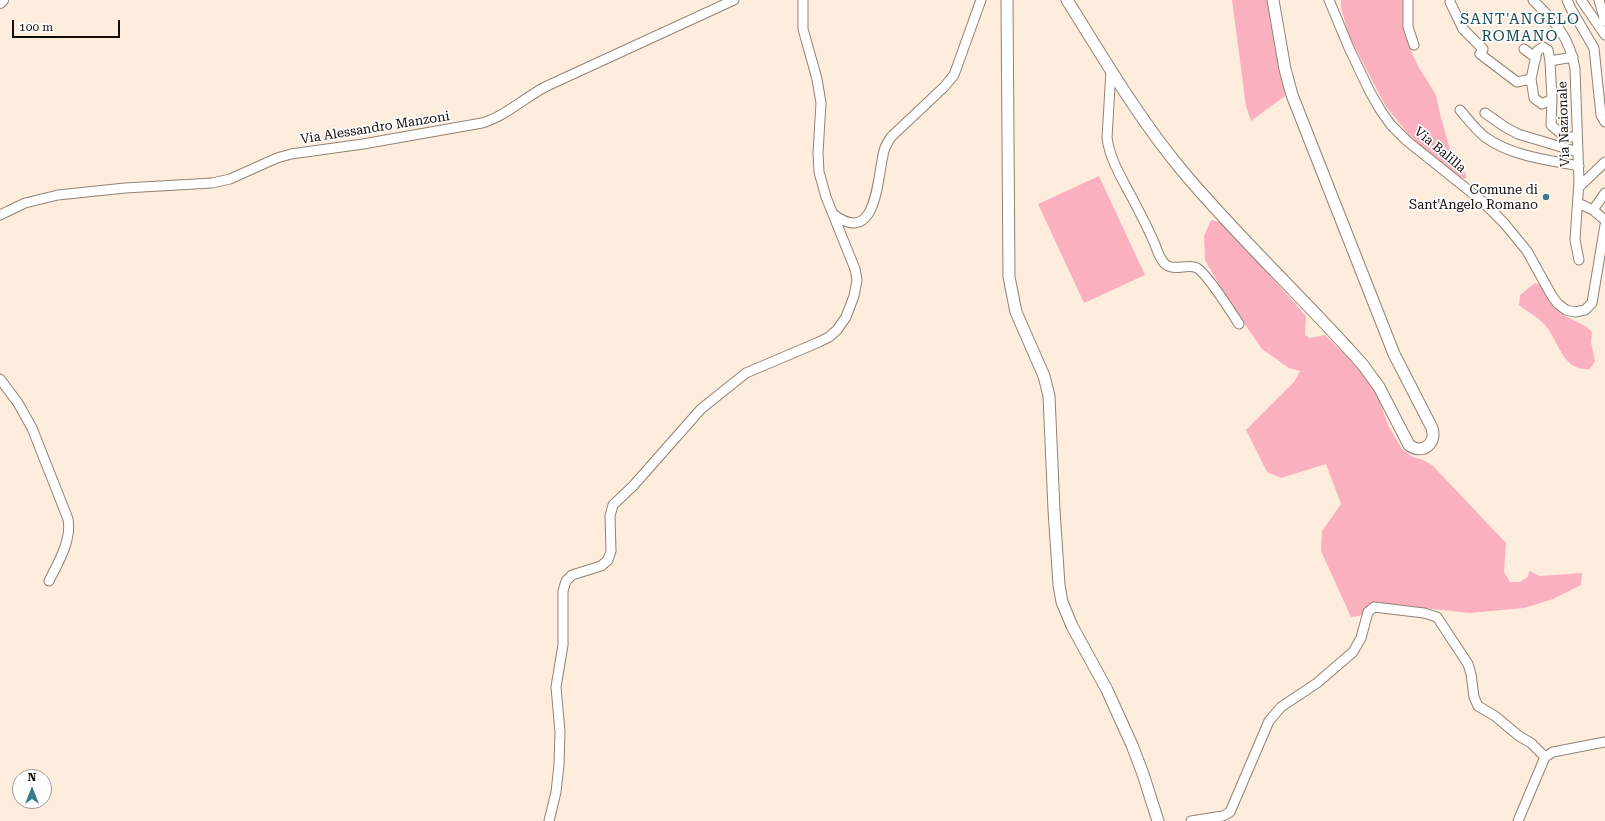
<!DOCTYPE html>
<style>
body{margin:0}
#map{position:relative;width:1605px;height:821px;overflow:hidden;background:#feeddd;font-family:"Roboto Serif",serif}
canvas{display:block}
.north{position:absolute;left:12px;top:769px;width:40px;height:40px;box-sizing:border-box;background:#fefefe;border:1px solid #a09d9b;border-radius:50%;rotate:0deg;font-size:11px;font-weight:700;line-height:16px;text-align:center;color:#120c07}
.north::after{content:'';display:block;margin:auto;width:14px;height:18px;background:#387b8b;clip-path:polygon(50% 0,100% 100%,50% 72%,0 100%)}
.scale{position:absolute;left:12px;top:20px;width:108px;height:18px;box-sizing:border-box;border:2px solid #120c07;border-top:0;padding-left:5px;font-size:12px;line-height:14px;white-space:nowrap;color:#120c07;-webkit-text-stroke:3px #fefefe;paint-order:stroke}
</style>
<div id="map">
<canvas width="1605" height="821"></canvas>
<div class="north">N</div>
<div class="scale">100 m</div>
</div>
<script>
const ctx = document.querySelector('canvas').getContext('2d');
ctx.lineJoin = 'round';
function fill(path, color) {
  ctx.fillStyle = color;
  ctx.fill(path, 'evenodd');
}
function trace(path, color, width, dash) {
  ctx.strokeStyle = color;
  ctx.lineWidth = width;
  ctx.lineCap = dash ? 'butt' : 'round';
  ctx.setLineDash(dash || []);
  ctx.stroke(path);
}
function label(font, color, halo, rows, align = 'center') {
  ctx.font = font + ' "Roboto Serif",serif';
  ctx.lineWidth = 3.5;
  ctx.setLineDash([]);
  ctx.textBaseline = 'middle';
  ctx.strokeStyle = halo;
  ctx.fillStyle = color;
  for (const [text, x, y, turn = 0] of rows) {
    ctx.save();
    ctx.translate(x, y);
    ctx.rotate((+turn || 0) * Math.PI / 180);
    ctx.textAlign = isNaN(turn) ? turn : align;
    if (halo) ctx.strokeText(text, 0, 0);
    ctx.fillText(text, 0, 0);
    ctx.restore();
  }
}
const green = new Path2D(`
 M1232,0H1269L1285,96L1251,121L1246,106Z
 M1341,0H1403L1405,26L1411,51L1418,66L1436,95L1440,114L1452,156L1466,174V179L1452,174L1409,135L1385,105L1348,34L1341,7Z
 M1099,176L1145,275L1084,303L1038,204Z
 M1211,220L1223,223L1306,316L1305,335L1310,338L1325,335L1373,382L1388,425L1402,449L1413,457L1423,460L1432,465L1506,543L1504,572L1510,582H1520L1528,577L1529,571L1540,576L1582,573L1581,585L1553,599L1524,608L1470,613L1378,603L1359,616L1351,617L1321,551L1322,531L1341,504L1326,464L1281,478L1267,472L1246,430L1294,382L1300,371L1289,368L1262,349L1230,303L1205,260L1204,236Z
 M1535,283L1542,285C1546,297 1553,310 1565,316C1575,321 1584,324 1592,332L1591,342L1595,361L1590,369C1562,372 1559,340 1544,324C1539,318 1526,311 1519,305L1520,295Z`);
const minor = new Path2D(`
 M1329,0L1349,48L1370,92L1381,111L1391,125L1407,141L1482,201L1504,223L1527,251L1552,296L1558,304L1566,310L1575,312L1585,310L1592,303L1605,225
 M1408,0V27L1414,45
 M1533,0C1555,22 1570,37 1575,69L1579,181L1575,240L1579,260
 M1567,0L1571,9L1594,48L1601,115L1605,122
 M1581,0L1605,35
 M1599,0L1605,21
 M1450,2L1463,29L1483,49L1480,54L1517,82L1531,79
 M1524,49L1536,58
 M1573,57L1550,61L1552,99L1551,125L1565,137H1577
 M1550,61L1548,50L1543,47L1537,51L1531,79L1534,98L1542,104L1552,99
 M1111,70L1107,138C1110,159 1120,175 1130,194C1138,209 1146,224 1153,240C1157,248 1158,257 1165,264C1174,272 1188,263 1197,268C1207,274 1232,313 1239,324
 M1460,110C1468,119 1475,129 1485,137C1511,156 1548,160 1579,166
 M1485,113L1505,127L1518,134L1578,152
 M1579,187L1605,162
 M1578,203L1593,210L1605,220
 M1593,210L1605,193
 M833,214C878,248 877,176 884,151C885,146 888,142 891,137L944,87L954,75L981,0
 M0,215L25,203L58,195L125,188L212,183L230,179L277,158L291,154L363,144L482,123C506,116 525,97 547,86L734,0
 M0,379L18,403L32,428L68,519C72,540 58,563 49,581
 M549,821L556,792L559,765L560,732L556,687L563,645V591L566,581L572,575L601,566L608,560L611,551L610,516L613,505L633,486L701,409L746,373L819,342L829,337L837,330L846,317L854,296L857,280L855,269L826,197L819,172L818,153L821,103L817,79L803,29V0
 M1191,821L1223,816L1230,812L1269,721L1281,707L1317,683L1353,652L1361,638L1368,612L1374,607L1424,613L1437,617L1468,664L1471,674L1474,697L1478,706L1495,716L1519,736L1531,743L1545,757
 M1518,821L1545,757L1553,752L1605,742`);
const tertiary = new Path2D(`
 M1007,0L1009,277L1016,312L1044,376L1049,396L1054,510L1059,585L1062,602L1072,626L1107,690L1132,745L1143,774L1158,821
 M1067,0C1103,57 1137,116 1180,168C1237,237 1304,298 1363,365L1379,387L1409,445C1422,455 1437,444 1432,428L1394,354L1292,95L1285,69L1273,0`);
const secondary = new Path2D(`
 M0,2L2,0`);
const markers = [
 [1546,197,4,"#387b8b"]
];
const streetNames = [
 ["Via Nazionale",1564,124,-92],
 ["Via Alessandro Manzoni",375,128,-9],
 ["Via Balilla",1440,150,40]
];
const poiNames = [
 ["Comune di",1538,190],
 ["Sant'Angelo Romano",1538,205]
];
const quarterNames = [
 ["SANT'ANGELO",1520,20],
 ["ROMANO",1520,37]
];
fill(green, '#fbb0c0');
trace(minor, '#918273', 11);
trace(tertiary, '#918273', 13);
trace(secondary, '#918273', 14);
trace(minor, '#fff', 9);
trace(tertiary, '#fff', 11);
trace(secondary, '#fff', 12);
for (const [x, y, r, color] of markers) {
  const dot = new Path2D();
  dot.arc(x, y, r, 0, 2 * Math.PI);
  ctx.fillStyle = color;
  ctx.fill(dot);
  trace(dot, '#fefefe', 1.5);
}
label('13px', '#120c07', '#fefefe', streetNames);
label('13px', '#120c07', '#fefefe', poiNames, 'right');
ctx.letterSpacing = '1px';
label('15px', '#134c58', '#fefefe', quarterNames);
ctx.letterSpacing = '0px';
</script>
